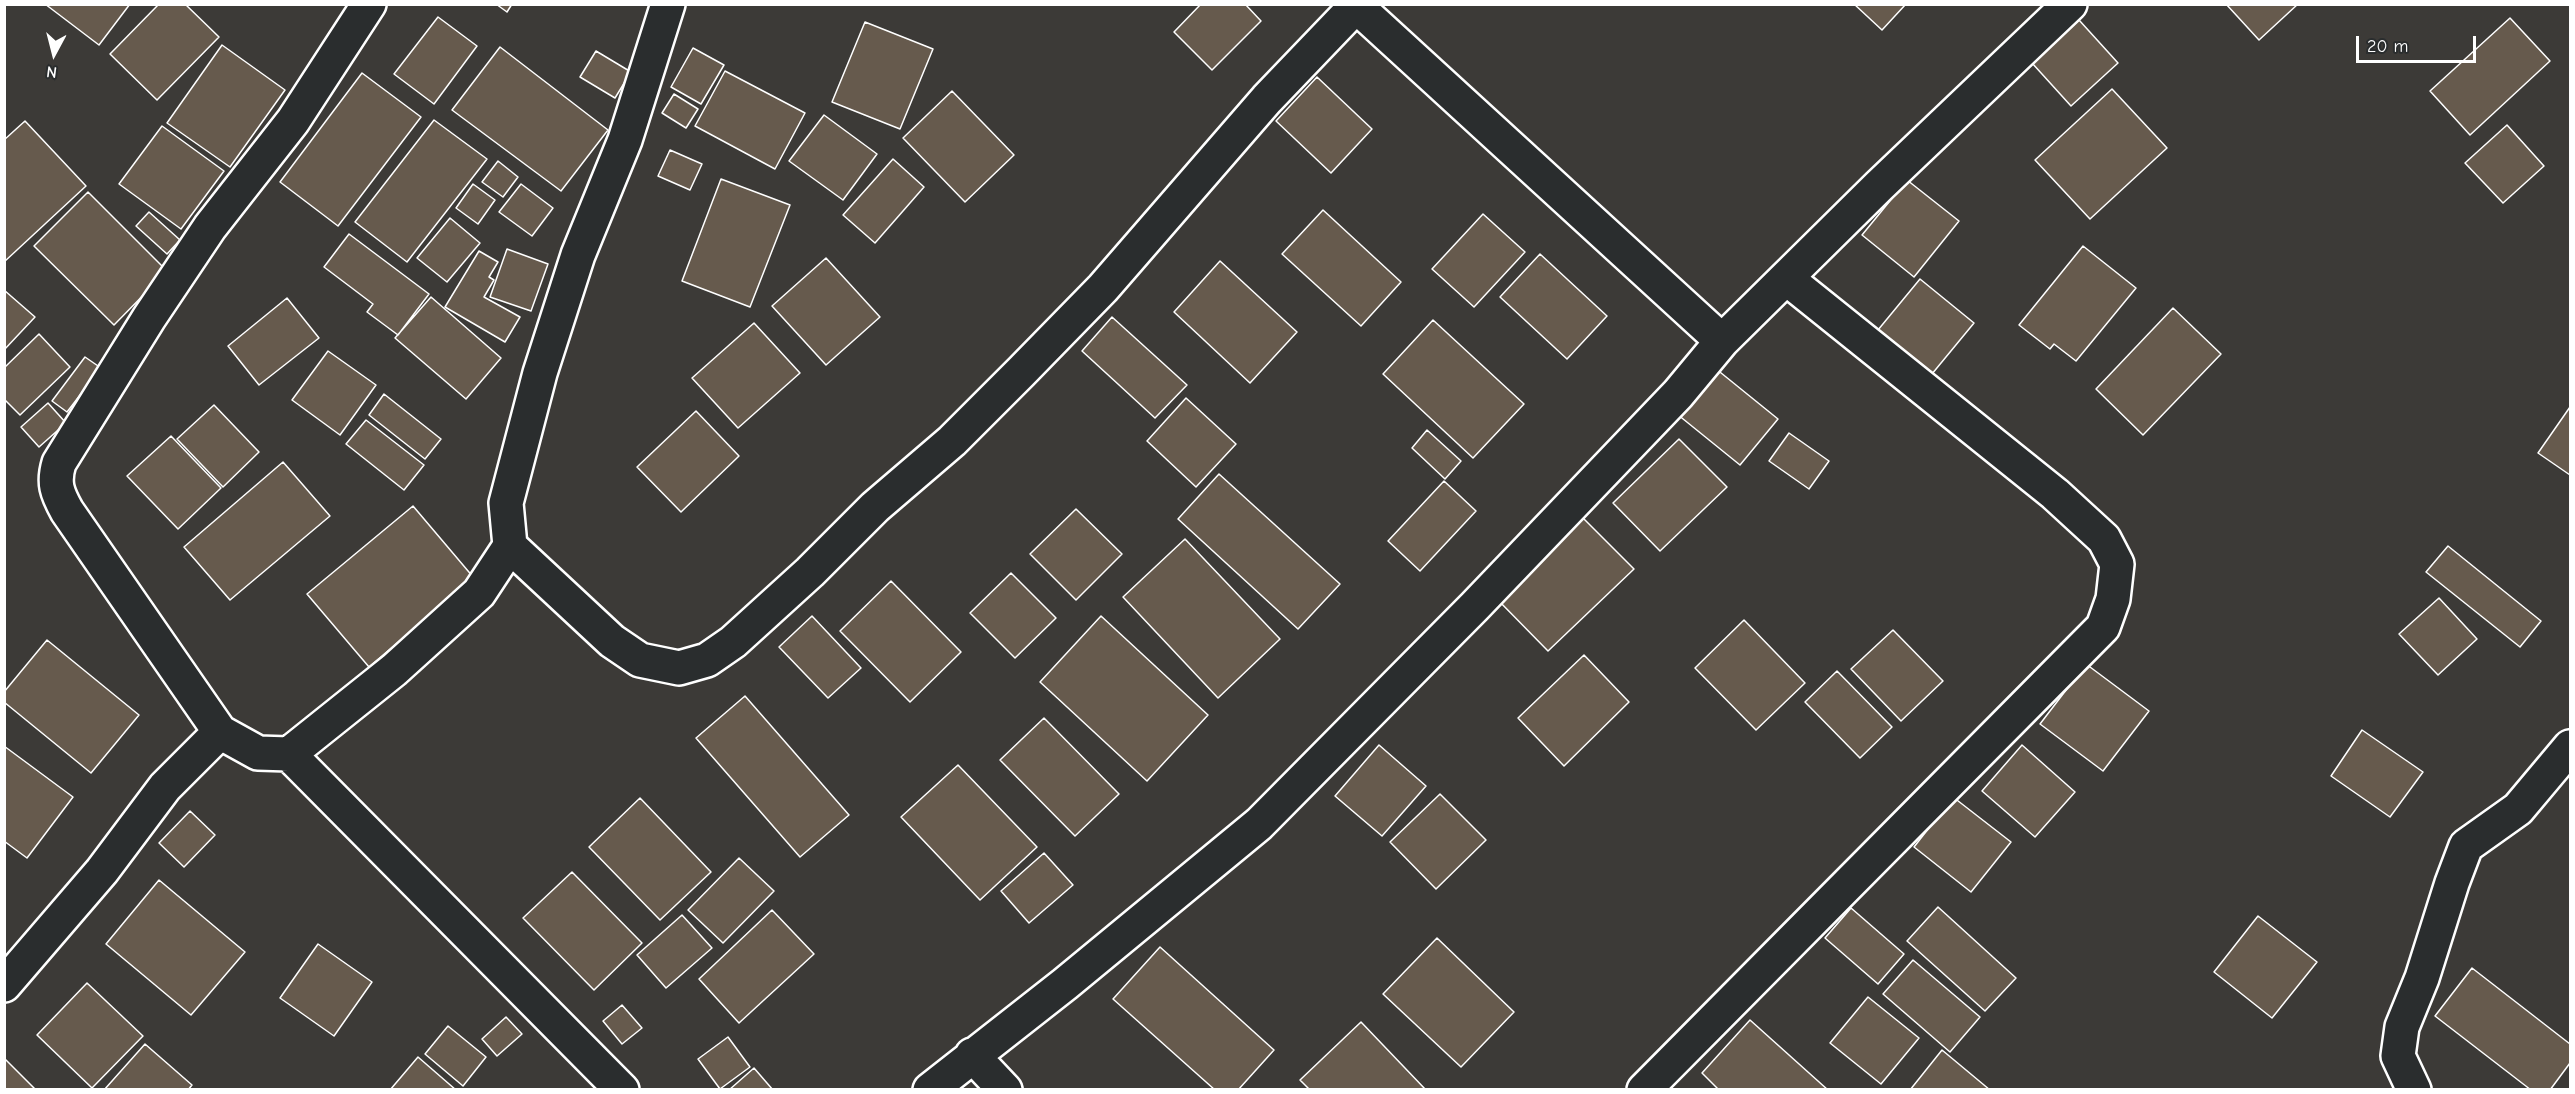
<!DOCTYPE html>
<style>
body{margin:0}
#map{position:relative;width:2575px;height:1094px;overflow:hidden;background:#3c3a37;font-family:"Comic Neue",sans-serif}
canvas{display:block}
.frame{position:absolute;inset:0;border:6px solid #fff;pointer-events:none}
.north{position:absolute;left:24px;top:24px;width:60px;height:60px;-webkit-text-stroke:4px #2a2d2e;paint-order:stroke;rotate:187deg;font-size:16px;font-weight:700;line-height:24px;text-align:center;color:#fff}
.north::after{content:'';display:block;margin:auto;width:21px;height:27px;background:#fff;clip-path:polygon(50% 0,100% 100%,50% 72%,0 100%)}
.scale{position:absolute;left:2356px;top:36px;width:120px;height:27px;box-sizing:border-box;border:3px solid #fff;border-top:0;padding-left:8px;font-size:18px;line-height:21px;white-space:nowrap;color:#fff;-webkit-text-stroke:4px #2a2d2e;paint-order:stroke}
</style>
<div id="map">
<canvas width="2575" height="1094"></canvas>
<div class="frame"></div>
<div class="north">N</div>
<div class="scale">20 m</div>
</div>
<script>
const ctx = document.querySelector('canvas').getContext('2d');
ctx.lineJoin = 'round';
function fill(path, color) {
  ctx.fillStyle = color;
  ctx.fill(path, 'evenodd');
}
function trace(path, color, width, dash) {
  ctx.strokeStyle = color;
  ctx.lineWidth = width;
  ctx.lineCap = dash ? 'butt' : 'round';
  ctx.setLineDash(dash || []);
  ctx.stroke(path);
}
const building = new Path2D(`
 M45,4H130L99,45Z
 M159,4H185L219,37L157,100L110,54Z
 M496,4H512L507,12Z
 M1201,4H1245L1261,21L1212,70L1174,32Z
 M1854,4H1906L1882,30Z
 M2226,4H2298L2259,40Z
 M438,17L477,46L434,104L394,74Z
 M2510,18L2550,61L2470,135L2430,91Z
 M2079,20L2118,63L2071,106L2032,63Z
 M865,22L933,49L900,129L832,102Z
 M222,45L285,90L230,167L167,123Z
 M500,47L608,130L561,191L452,110Z
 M693,48L724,65L701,104L671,87Z
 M596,51L631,72L615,98L580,77Z
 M725,71L805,113L775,169L695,126Z
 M362,73L421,117L338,226L280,182Z
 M1317,77L1372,129L1331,173L1276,121Z
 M2112,89L2167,148L2090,219L2035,160Z
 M952,91L1014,155L965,202L903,138Z
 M674,94L698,109L686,128L662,113Z
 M824,115L877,154L843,200L789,161Z
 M434,120L487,159L407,262L355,222Z
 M25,121L86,186L4,262V140Z
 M2507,125L2544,166L2503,203L2465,163Z
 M162,126L224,171L181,229L119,184Z
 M670,150L702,164L690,190L658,176Z
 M893,159L924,187L875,243L843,215Z
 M498,161L518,177L503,197L482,182Z
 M721,179L790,205L750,307L682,281Z
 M1907,180L1959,221L1914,277L1862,235Z
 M473,184L495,200L478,224L456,208Z
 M521,184L553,208L532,236L499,212Z
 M88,192L167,271L114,325L34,246Z
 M1323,210L1401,282L1361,326L1282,254Z
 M149,212L180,240L167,254L136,226Z
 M1483,214L1525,252L1474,307L1432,269Z
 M450,218L480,243L447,282L417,258Z
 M349,234L429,294L398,335L367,312L373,304L324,267Z
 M2083,246L2136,288L2076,361L2054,344L2050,349L2019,325Z
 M507,249L548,264L531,311L490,297Z
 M479,251L498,262L489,277L494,280L484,297L520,317L505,342L445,307Z
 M1540,254L1607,316L1567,359L1500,297Z
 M826,258L880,317L826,365L772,306Z
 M1220,261L1297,332L1250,383L1174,312Z
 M1920,279L1974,323L1927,380L1873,336Z
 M4,290L35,317L4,350Z
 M431,297L501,358L466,399L395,338Z
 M287,298L319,338L259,385L228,346Z
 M2173,308L2221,354L2143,435L2096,389Z
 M1112,317L1187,385L1155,418L1082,351Z
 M1433,320L1524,404L1473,458L1383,374Z
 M754,323L800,373L738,428L692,378Z
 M39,334L70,367L20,415L4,399V368Z
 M328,351L376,385L340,435L292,400Z
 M85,357L101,368L67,412L52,401Z
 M1710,364L1778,419L1740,465L1672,410Z
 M384,394L441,439L425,459L369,415Z
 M1186,398L1236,444L1196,487L1147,441Z
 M48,403L66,423L39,447L21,427Z
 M214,405L259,452L223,487L177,439Z
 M2570,407V475L2538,453Z
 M696,411L739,456L681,512L637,467Z
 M366,420L424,465L404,490L346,444Z
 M1427,430L1461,461L1445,479L1412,448Z
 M1789,433L1829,461L1809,489L1769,461Z
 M171,436L221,488L178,529L127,476Z
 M1679,439L1727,487L1660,551L1613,503Z
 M283,462L330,516L230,600L184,547Z
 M1219,474L1340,584L1298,629L1178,519Z
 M1444,481L1476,511L1420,571L1388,541Z
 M413,506L474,578L369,667L307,594Z
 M1076,509L1122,554L1076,600L1030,554Z
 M1580,515L1634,569L1548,651L1495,597Z
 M1185,539L1280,639L1218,698L1123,597Z
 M2448,546L2541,621L2520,647L2426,572Z
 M1011,573L1056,618L1015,658L970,613Z
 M891,581L961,652L910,702L840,631Z
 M2439,598L2477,639L2438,675L2399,634Z
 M812,616L861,668L828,698L779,647Z
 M1101,616L1208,715L1147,781L1040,682Z
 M1744,620L1805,683L1756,730L1695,668Z
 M1893,630L1943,681L1901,721L1851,669Z
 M47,640L139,715L91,773L4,702V692Z
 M1584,655L1629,702L1564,766L1518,718Z
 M2086,664L2149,711L2103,771L2040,724Z
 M1837,671L1892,727L1860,758L1805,702Z
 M745,696L849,815L800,857L696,738Z
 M1044,718L1119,794L1075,836L1000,760Z
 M2362,730L2423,772L2390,817L2331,776Z
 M1379,745L1426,786L1382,836L1335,796Z
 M2022,745L2075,792L2035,837L1982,791Z
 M4,746L73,797L27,858L4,841Z
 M958,765L1037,847L980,900L901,817Z
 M1440,794L1486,840L1436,889L1390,842Z
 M1953,797L2011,842L1971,892L1914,847Z
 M640,798L711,872L660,920L589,847Z
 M190,811L215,835L184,867L159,843Z
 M1044,853L1073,885L1029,923L1001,891Z
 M739,858L774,891L723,943L688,910Z
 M572,872L642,943L594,990L523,918Z
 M159,880L245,952L191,1015L106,944Z
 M1938,907L2016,978L1985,1011L1907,941Z
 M1851,908L1904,954L1878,984L1825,938Z
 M772,910L814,954L739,1023L699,979Z
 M682,915L712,948L666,988L637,955Z
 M2258,916L2317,962L2272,1018L2214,972Z
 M1437,938L1514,1012L1461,1067L1383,994Z
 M318,944L372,982L334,1036L280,998Z
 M1160,947L1274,1050L1238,1090H1215L1113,999Z
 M1913,960L1980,1017L1950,1052L1883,994Z
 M2472,968L2570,1044V1063L2550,1090H2531L2435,1016Z
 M87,983L143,1036L92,1088L37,1035Z
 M1868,997L1919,1038L1881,1084L1830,1043Z
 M622,1005L642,1028L622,1044L603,1021Z
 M506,1017L522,1034L497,1056L482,1039Z
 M1750,1020L1828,1090H1719L1702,1073Z
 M1361,1022L1426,1090H1310L1300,1080Z
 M448,1026L486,1057L463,1086L425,1054Z
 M728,1037L750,1067L720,1089L698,1059Z
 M145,1044L192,1085L188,1090H104Z
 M1942,1050L1990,1090H1910Z
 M418,1057L456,1090H390Z
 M4,1058L36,1090H4Z
 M754,1068L773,1090H729Z`);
const minor = new Path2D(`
 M1354,4L1722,341
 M510,546L612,641L640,660L679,668L707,660L733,642L810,572L875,507L952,441L1021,372L1103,288L1267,99L1356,6
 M220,732L67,511C57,493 53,483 59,463L149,318L210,227L293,121L369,4
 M289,754L622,1090
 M4,985L102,871L165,787L220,732L258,753L289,754L394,670L479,593L510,546L506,503L540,373L578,255L625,140L668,4
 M972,1055L1005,1090
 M930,1090L1065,984L1259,824L1475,606L1678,394L1722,341L1879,186L2070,4
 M1644,1090L2103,627L2113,599L2117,564L2104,539L2055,494L1786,278
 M2414,1090L2398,1056L2402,1027L2422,978L2452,883L2466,846L2518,809L2570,747`);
fill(building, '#665a4d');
trace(building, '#fff', 1.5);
trace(minor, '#fff', 38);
trace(minor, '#2a2d2e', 33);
</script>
